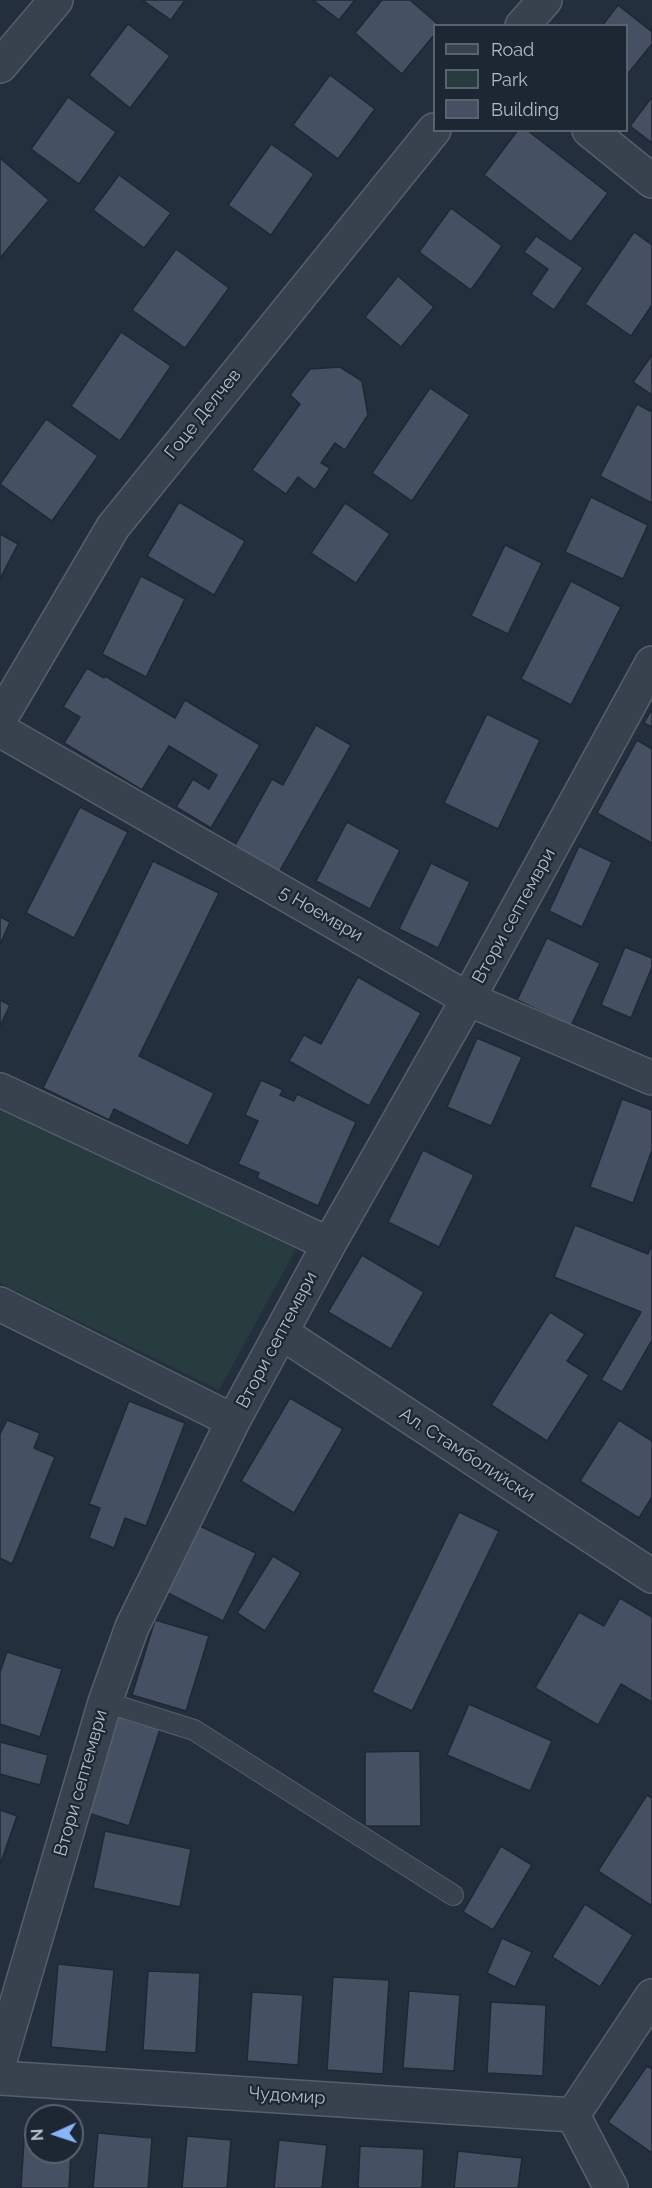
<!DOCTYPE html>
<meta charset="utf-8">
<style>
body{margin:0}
#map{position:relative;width:652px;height:2188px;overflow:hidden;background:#242f3e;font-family:Raleway,sans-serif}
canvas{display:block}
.legend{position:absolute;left:433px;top:24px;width:195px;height:108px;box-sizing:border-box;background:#1d2633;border:2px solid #59626f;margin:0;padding:8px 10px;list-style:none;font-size:18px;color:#b4bcc9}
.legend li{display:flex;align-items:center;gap:12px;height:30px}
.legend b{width:30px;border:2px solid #59626f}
.north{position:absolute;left:24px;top:2104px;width:60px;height:60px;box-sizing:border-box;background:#1d2633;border:2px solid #59626f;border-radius:50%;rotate:267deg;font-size:16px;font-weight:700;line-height:24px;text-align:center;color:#b4bcc9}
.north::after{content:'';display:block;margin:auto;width:21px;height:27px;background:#8ab4f8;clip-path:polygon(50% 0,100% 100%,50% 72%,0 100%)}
</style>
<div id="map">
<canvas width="652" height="2188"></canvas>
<ul class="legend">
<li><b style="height:8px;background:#38414e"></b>Road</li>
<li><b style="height:16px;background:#263c3f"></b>Park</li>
<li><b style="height:16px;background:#455162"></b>Building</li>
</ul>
<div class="north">N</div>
</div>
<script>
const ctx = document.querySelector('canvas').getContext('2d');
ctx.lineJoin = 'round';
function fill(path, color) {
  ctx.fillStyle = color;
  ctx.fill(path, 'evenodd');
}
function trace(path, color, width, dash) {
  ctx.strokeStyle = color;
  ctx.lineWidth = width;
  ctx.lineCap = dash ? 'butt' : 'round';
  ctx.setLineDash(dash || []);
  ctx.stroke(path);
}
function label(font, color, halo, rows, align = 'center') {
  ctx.font = font + ' Raleway,sans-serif';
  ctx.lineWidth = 4.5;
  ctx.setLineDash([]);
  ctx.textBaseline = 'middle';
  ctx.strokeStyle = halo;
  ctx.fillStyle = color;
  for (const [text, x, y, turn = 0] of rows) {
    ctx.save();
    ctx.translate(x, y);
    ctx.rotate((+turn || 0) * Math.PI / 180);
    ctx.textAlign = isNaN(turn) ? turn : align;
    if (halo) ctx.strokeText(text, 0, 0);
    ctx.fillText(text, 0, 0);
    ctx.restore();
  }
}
const green = new Path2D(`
 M0,1109L296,1249L219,1390L0,1283Z`);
const building = new Path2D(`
 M142,0H185L171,20Z
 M313,0H355L339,20Z
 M382,0H410L440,26H434V35L402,74L355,33Z
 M618,5L652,32V44L626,76V26H602Z
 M128,24L170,56L130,108L89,75Z
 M330,75L375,109L338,159L293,125Z
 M68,97L116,132L79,184L31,149Z
 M652,97V143L630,126Z
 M518,130H527L608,193L571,242L484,175Z
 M271,144L314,174L271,235L228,205Z
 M0,158L49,200L0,258Z
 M119,175L171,213L144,248L93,210Z
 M451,208L502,246L471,290L419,252Z
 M634,232L652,245V305L631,336L585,304Z
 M536,236L583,268L554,310L531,294L548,269L524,252Z
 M176,249L229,288L185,348L132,310Z
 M398,276L434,307L401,347L365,317Z
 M121,332L171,366L120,441L71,406Z
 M652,355V395L633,382Z
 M340,367L362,381L368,415L345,450L335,443L321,463L330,468L315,490L298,477L286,494L252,470L300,404L290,395L310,369Z
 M430,388L470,415L412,501L372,473Z
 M637,404L652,412V503L600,476Z
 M46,419L98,456L52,521L0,484Z
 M591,497L648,525L623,579L565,552Z
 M179,502L245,541L214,595L147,556Z
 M345,503L390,534L356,583L311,553Z
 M0,534L18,544L0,579Z
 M505,545L542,563L508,634L471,616Z
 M141,576L185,599L146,677L102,654Z
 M571,581L621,607L571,705L521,679Z
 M87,668L104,678L105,676L175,718L185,700L260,745L211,828L176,807L193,779L209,789L217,775L169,746L142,790L64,743L80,717L63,707Z
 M652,709V727L644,723Z
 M487,714L540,740L498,829L444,803Z
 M316,725L351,745L278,874L233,849L272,779L283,785Z
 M637,740L652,749V843L597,813Z
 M80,807L128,832L74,938L26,913Z
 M347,822L400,850L370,909L316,881Z
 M579,846L612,862L582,927L549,911Z
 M153,861L219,893L139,1056L214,1093L188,1146L114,1109L109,1120L43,1088Z
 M431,863L470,882L438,948L399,929Z
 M0,917L10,922L0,945Z
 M547,938L600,963L571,1026L517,1000Z
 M625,947L652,958V967L631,1018L601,1005Z
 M358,977L421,1013L369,1106L289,1061L304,1035L321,1044Z
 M0,1000L10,1005L0,1026Z
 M477,1038L522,1057L491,1126L447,1107Z
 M261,1080L283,1090L280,1095L294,1101L297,1094L356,1122L318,1206L257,1178L259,1173L238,1164L258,1121L245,1115Z
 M622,1099L652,1110V1150L633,1203L590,1187Z
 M423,1150L474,1175L439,1247L388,1222Z
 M575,1225L648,1254L652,1244V1340L622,1392L601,1380L641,1312L554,1277Z
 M362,1255L424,1292L391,1349L328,1312Z
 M550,1312L585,1334L567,1361L589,1375L547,1441L491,1405Z
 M290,1398L343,1429L294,1513L241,1481Z
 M129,1401L185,1423L146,1526L125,1518L114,1548L89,1538L100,1508L89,1504Z
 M7,1420L40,1433L34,1448L55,1457L12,1564L0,1558V1434Z
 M619,1420L652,1441V1497L639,1518L580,1481Z
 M459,1512L499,1531L412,1711L372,1692Z
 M198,1525L256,1553L223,1621L166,1592Z
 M273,1556L301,1573L265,1631L237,1613Z
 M620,1598L652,1617V1702L621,1684L598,1725L535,1688L579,1612L604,1626Z
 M155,1620L209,1636L186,1711L132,1695Z
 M7,1652L62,1669L40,1737L0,1724V1672Z
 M469,1704L552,1741L530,1791L447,1755Z
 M116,1715L160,1729L129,1826L85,1812Z
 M0,1742L48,1755L40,1785L0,1774Z
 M420,1751L421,1826H365V1752Z
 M647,1795L652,1798V1906L598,1871Z
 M0,1810L17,1816L0,1865Z
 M105,1831L191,1849L180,1907L93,1888Z
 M501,1846L532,1865L493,1930L463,1912Z
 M585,1904L633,1935L600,1987L552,1957Z
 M502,1938L532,1952L515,1987L487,1973Z
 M58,1964L114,1970L106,2052L51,2047Z
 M148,1971L200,1973L196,2053L143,2050Z
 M333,1977L389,1980L383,2074L327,2070Z
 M409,1991L460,1995L454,2071L403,2068Z
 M252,1992L303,1995L298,2065L247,2061Z
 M491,2002L546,2005L543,2076L487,2073Z
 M647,2066L652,2069V2153L608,2122Z
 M25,2124H36V2152H71L69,2188H21Z
 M98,2133L152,2138L148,2188H93Z
 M187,2136L231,2140L227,2188H182Z
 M279,2140L327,2145L322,2188H274Z
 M360,2146L424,2149L422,2188H358Z
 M458,2151L522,2158L518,2188H454Z`);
const service = new Path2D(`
 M105,1702L194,1730L453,1895`);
const minor = new Path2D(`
 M522,26L545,0
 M0,66L56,0
 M589,130L652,181
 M0,719L113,527L434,130
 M0,730L468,999L652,1078
 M0,1090L329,1244
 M0,1304L233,1421
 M282,1333L652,1576
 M0,2060L105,1702L132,1627L233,1421L329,1244L468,999L652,663
 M0,2078L573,2115
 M573,2115L652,1996
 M573,2115L611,2188`);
const streetNames = [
 ["Гоце Делчев",203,414,-51],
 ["5 Ноември",321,914,30],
 ["Втори септември",514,916,-61],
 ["Втори септември",277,1340,-62],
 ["Ал. Стамболийски",467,1455,33],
 ["Втори септември",81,1783,-74],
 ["Чудомир",287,2096,4]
];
fill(green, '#263c3f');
fill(building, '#455162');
trace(building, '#1f2835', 1.5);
trace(service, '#565f6c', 22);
trace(minor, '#565f6c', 36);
trace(service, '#38414e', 20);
trace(minor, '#38414e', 33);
label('18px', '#b4bcc9', '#1d2633', streetNames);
</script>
